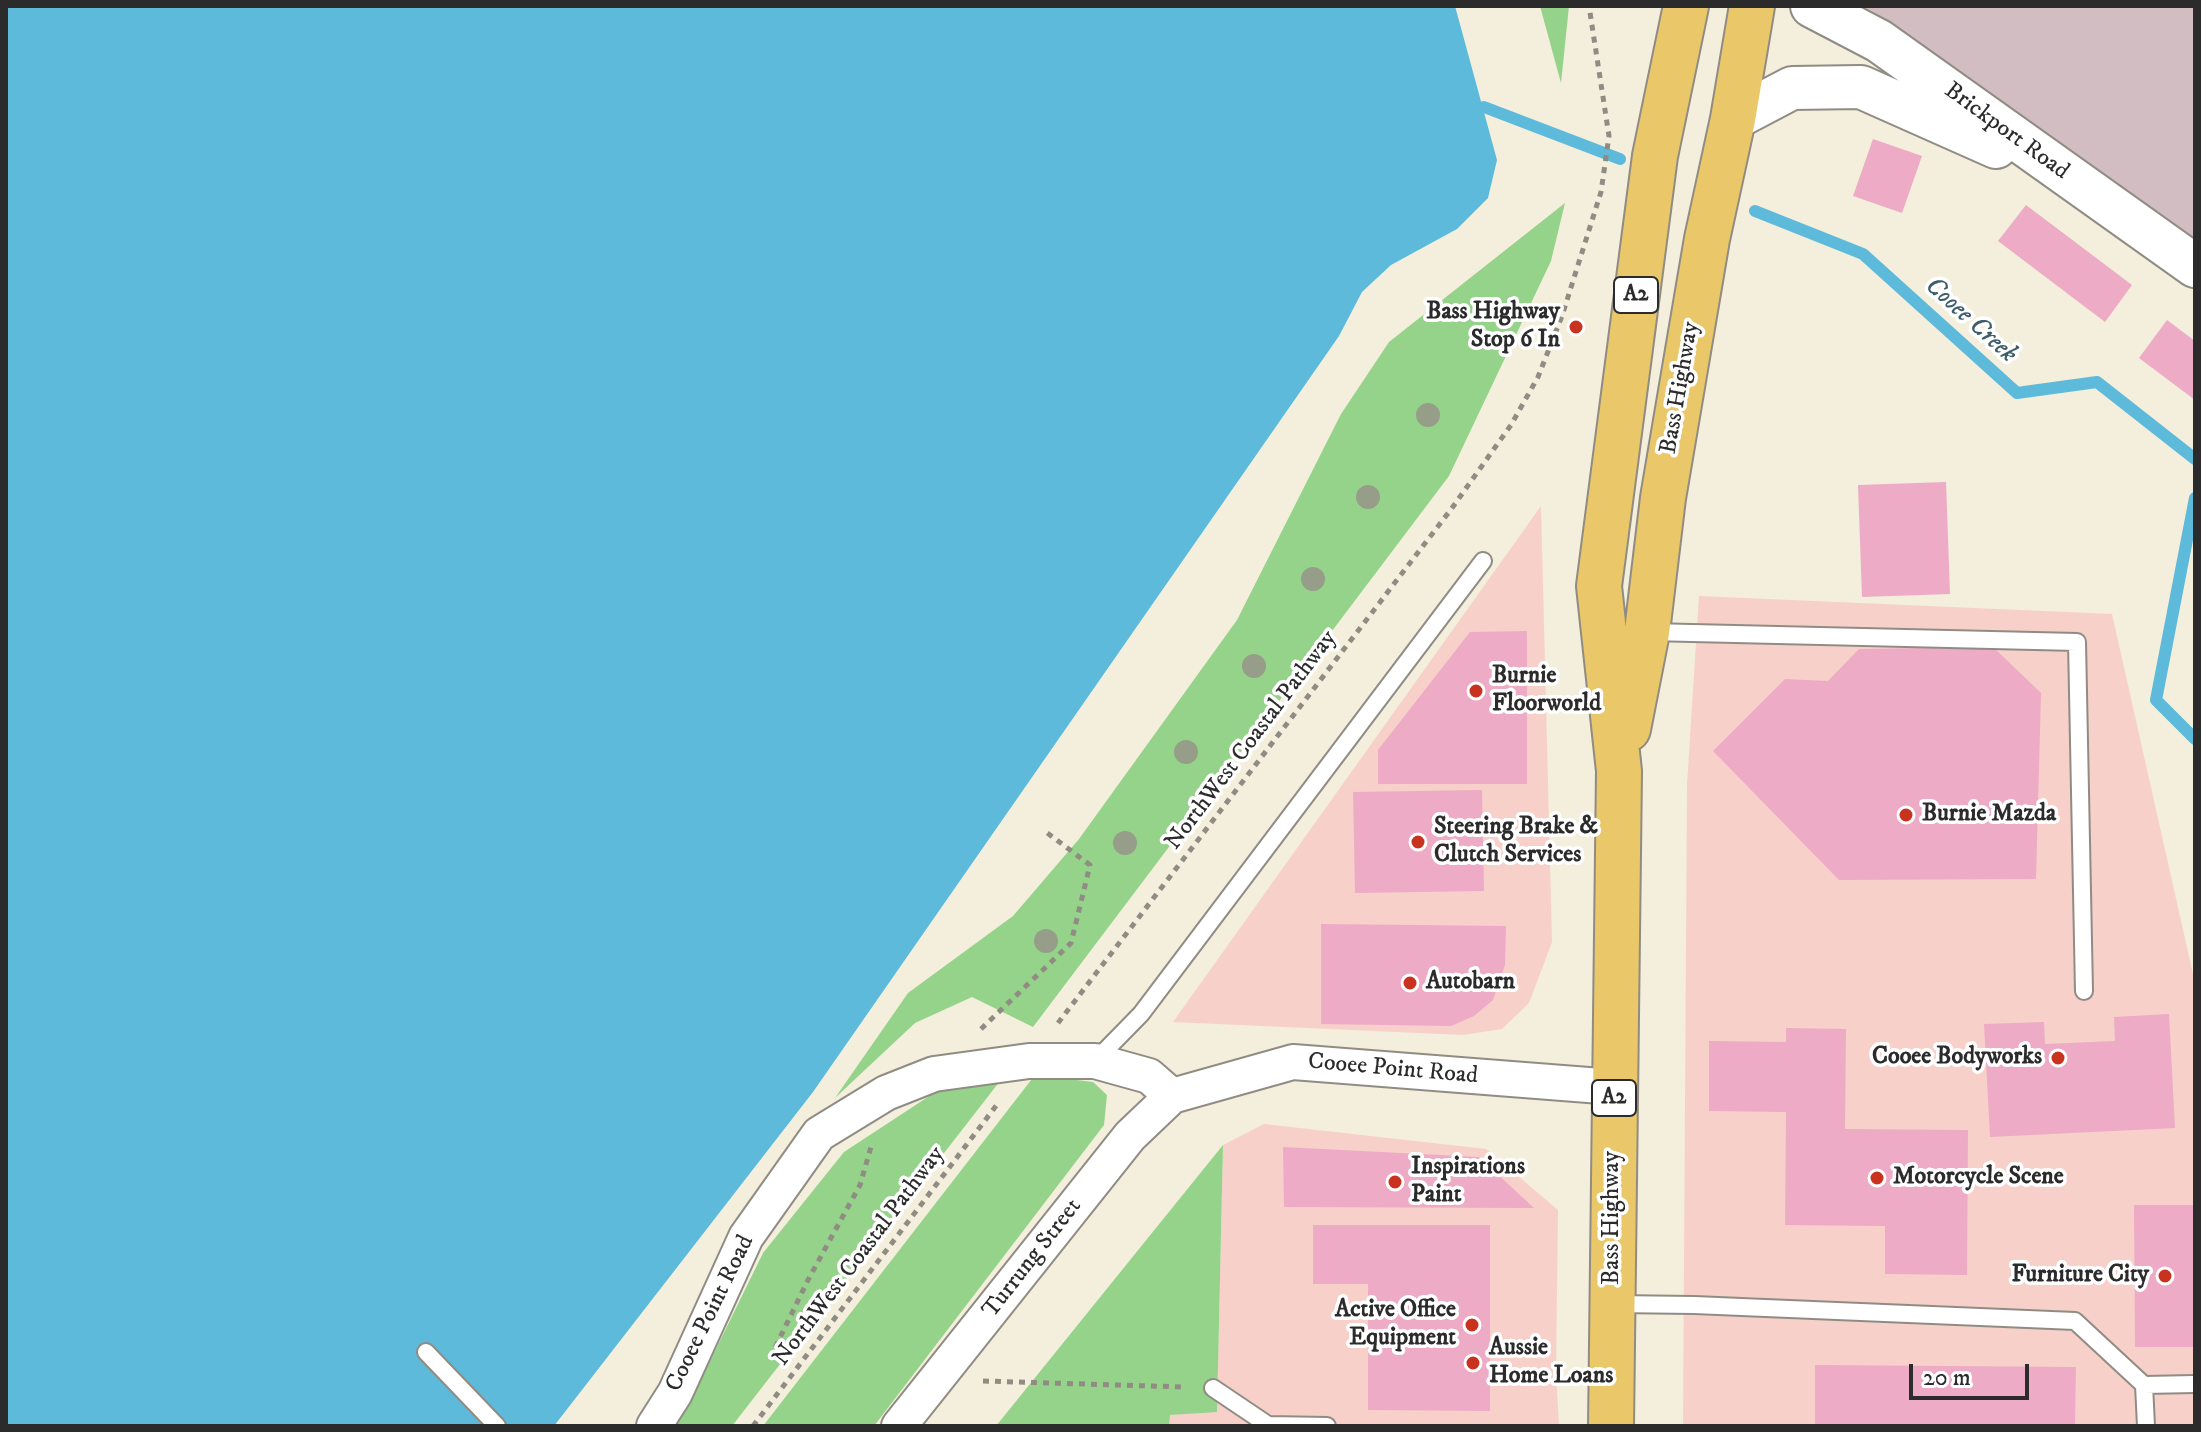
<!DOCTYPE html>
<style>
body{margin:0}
#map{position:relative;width:2201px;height:1432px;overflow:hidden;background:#f4eedc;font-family:"IM FELL DW Pica",serif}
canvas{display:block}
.frame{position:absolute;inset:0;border:8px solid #2b2b2b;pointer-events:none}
.scale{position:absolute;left:1909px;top:1364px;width:120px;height:36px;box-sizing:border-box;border:4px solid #2b2b2b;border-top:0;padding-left:10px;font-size:24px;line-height:28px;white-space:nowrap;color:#2b2b2b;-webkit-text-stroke:6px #fff;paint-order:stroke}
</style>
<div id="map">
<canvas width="2201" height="1432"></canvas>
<div class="frame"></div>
<div class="scale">20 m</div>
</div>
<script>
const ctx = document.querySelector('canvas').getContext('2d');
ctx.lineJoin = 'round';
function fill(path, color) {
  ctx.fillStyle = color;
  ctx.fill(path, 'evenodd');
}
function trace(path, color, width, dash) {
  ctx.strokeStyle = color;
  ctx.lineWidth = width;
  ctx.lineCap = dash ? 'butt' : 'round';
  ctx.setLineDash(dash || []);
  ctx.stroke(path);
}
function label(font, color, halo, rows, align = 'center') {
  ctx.font = font + ' "IM FELL DW Pica",serif';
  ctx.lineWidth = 7;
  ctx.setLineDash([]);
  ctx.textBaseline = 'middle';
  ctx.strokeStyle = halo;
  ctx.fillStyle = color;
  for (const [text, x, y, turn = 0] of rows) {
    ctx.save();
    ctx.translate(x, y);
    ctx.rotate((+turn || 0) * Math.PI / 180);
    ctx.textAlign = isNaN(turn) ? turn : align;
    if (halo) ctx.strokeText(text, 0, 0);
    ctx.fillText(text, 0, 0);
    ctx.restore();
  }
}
const built = new Path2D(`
 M1541,506L1552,942L1529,1003L1502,1029L1463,1035L1173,1022Z
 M1699,596L2112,614L2195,983V1426H1683L1687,785Z
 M1264,1124L1486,1149L1558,1210L1556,1372L1559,1426H1169L1170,1415L1217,1411L1223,1145Z`);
const industrial = new Path2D(`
 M1857,6H2195V266L1879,41Z`);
const green = new Path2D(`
 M1540,6H1569L1561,83Z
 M1565,203L1551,261L1449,476L1033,1027L972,997L915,1023L835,1098L908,993L1013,916L1079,839L1237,620L1341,414L1389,342Z
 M1035,1075L1093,1082L1107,1095L1104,1125L874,1426H763Z
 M1000,1081L732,1426H674L689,1404L763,1253L844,1152L937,1091Z
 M1223,1145L1217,1412L1170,1415L1169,1426H996Z`);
const water = new Path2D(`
 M6,6H1455L1497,160L1488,198L1457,229L1391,265L1362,292L1339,336L813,1092L554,1426H6Z`);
const stream = new Path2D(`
 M1484,107L1620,159
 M1755,211L1863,254L2017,393L2097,382L2195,459
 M2195,498L2156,700L2195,739`);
const building = new Path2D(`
 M1873,139L1922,156L1902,213L1853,196Z
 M2026,205L2132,285L2105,322L1998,241Z
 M2167,320L2195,341V400L2139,358Z
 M1946,482L1950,594L1862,597L1858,485Z
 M1527,631V784H1378V750L1470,632Z
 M1993,647L2041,693L2036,879L1839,880L1713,751L1785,679L1828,681L1859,649Z
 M1482,790L1484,891L1355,893L1353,792Z
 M1321,924L1506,926L1505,965L1493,1000L1474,1016L1451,1026L1321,1024Z
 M2169,1014L2175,1128L1990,1137L1984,1024L2044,1022L2045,1044L2115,1041L2114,1017Z
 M1786,1028L1846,1029L1845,1129L1968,1130L1967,1275L1885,1274V1226L1785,1225L1786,1112L1709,1111V1041L1786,1042Z
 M1283,1147L1479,1157L1534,1208L1284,1207Z
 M2134,1205H2195V1347H2135Z
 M1313,1225H1490V1411L1368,1410V1284H1313Z
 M1815,1365L2076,1367L2075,1426H1815Z`);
const path = new Path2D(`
 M1058,1023L1452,508L1511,425L1538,377L1562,316L1601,192L1609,136L1589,6
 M981,1029L1071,943L1090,865L1046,832
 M770,1358L808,1280L860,1185L871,1147
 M983,1381L1185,1387
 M753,1426L999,1102`);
const service = new Path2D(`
 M1649,632L2077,642L2084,991
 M1095,1061L1141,1014L1483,561
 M1614,1304L1694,1305L2075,1321L2144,1385L2146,1426
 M426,1352L497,1426
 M2144,1385L2195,1384
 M1213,1388L1268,1425L1327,1426`);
const minor = new Path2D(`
 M654,1426L675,1393L746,1237L819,1134L886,1093L934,1074L1029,1061H1095L1149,1076L1172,1096L1293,1062L1614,1087
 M899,1426L1130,1136L1172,1096`);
const tertiary = new Path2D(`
 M1812,6L1879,41L2195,266
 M1733,119L1792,88L1861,87L1996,147`);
const trunk = new Path2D(`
 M1628,729L1647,632L1663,498L1707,239L1733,119L1752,6
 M1611,1426L1619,771L1599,586L1655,156L1686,6`);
const trees = [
 [1428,415],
 [1368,497],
 [1313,579],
 [1254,666],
 [1186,752],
 [1125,843],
 [1046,941]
];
const markers = [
 [1576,327,8,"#c8321e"],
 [1476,691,8,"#c8321e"],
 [1906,815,8,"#c8321e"],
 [1418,842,8,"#c8321e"],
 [1410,983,8,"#c8321e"],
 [2058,1058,8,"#c8321e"],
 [1877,1178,8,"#c8321e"],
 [1395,1182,8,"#c8321e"],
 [2165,1276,8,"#c8321e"],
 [1472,1325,8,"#c8321e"],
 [1473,1363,8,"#c8321e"]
];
const shields = [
 [1636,295,44],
 [1614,1098,44]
];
const shieldNames = [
 ["A2",1636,295],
 ["A2",1614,1098]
];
const streetNames = [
 ["Brickport Road",2006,132,36],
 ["Bass Highway",1681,388,-80],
 ["NorthWest Coastal Pathway",1252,741,-53],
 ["Cooee Point Road",1393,1070,5],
 ["Bass Highway",1613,1218,-90],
 ["NorthWest Coastal Pathway",860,1257,-53],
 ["Turrung Street",1033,1259,-52],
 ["Cooee Point Road",711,1314,-64]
];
const poiNames = [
 ["Bass Highway",1560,313,"right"],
 ["Stop 6 In",1560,341,"right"],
 ["Burnie",1492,677],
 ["Floorworld",1492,705],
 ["Burnie Mazda",1922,815],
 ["Steering Brake &",1434,828],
 ["Clutch Services",1434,856],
 ["Autobarn",1426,983],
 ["Cooee Bodyworks",2042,1058,"right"],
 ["Inspirations",1411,1168],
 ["Paint",1411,1196],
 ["Motorcycle Scene",1893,1178],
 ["Furniture City",2149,1276,"right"],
 ["Active Office",1456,1311,"right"],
 ["Equipment",1456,1339,"right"],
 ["Aussie",1489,1349],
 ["Home Loans",1489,1377]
];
const waterNames = [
 ["Cooee Creek",1970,321,42]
];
fill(built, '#f7d0ca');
fill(industrial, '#d2bec2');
fill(green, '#94d389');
fill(water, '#5dbadb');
trace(stream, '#5dbadb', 12);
fill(building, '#edabc5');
trace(service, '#908c84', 20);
trace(minor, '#908c84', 38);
trace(tertiary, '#908c84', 46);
trace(trunk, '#908c84', 48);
trace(path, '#908c84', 5, [6, 6]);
trace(service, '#fff', 16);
trace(minor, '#fff', 34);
trace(tertiary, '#fff', 42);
trace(trunk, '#eac769', 44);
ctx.fillStyle = '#969e8a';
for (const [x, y] of trees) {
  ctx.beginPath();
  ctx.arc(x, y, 12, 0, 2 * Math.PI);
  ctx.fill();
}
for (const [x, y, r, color] of markers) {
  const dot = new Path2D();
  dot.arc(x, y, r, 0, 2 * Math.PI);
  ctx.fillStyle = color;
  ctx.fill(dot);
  trace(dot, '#fff', 3);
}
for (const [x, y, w] of shields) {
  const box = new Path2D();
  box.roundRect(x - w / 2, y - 18, w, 36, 6);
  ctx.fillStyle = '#fff';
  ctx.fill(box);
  trace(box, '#2b2b2b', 2);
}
label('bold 22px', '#2b2b2b', null, shieldNames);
label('24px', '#2b2b2b', '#fff', streetNames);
label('bold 24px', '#2b2b2b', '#fff', poiNames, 'left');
label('italic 26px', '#3c5d69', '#fff', waterNames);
</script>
